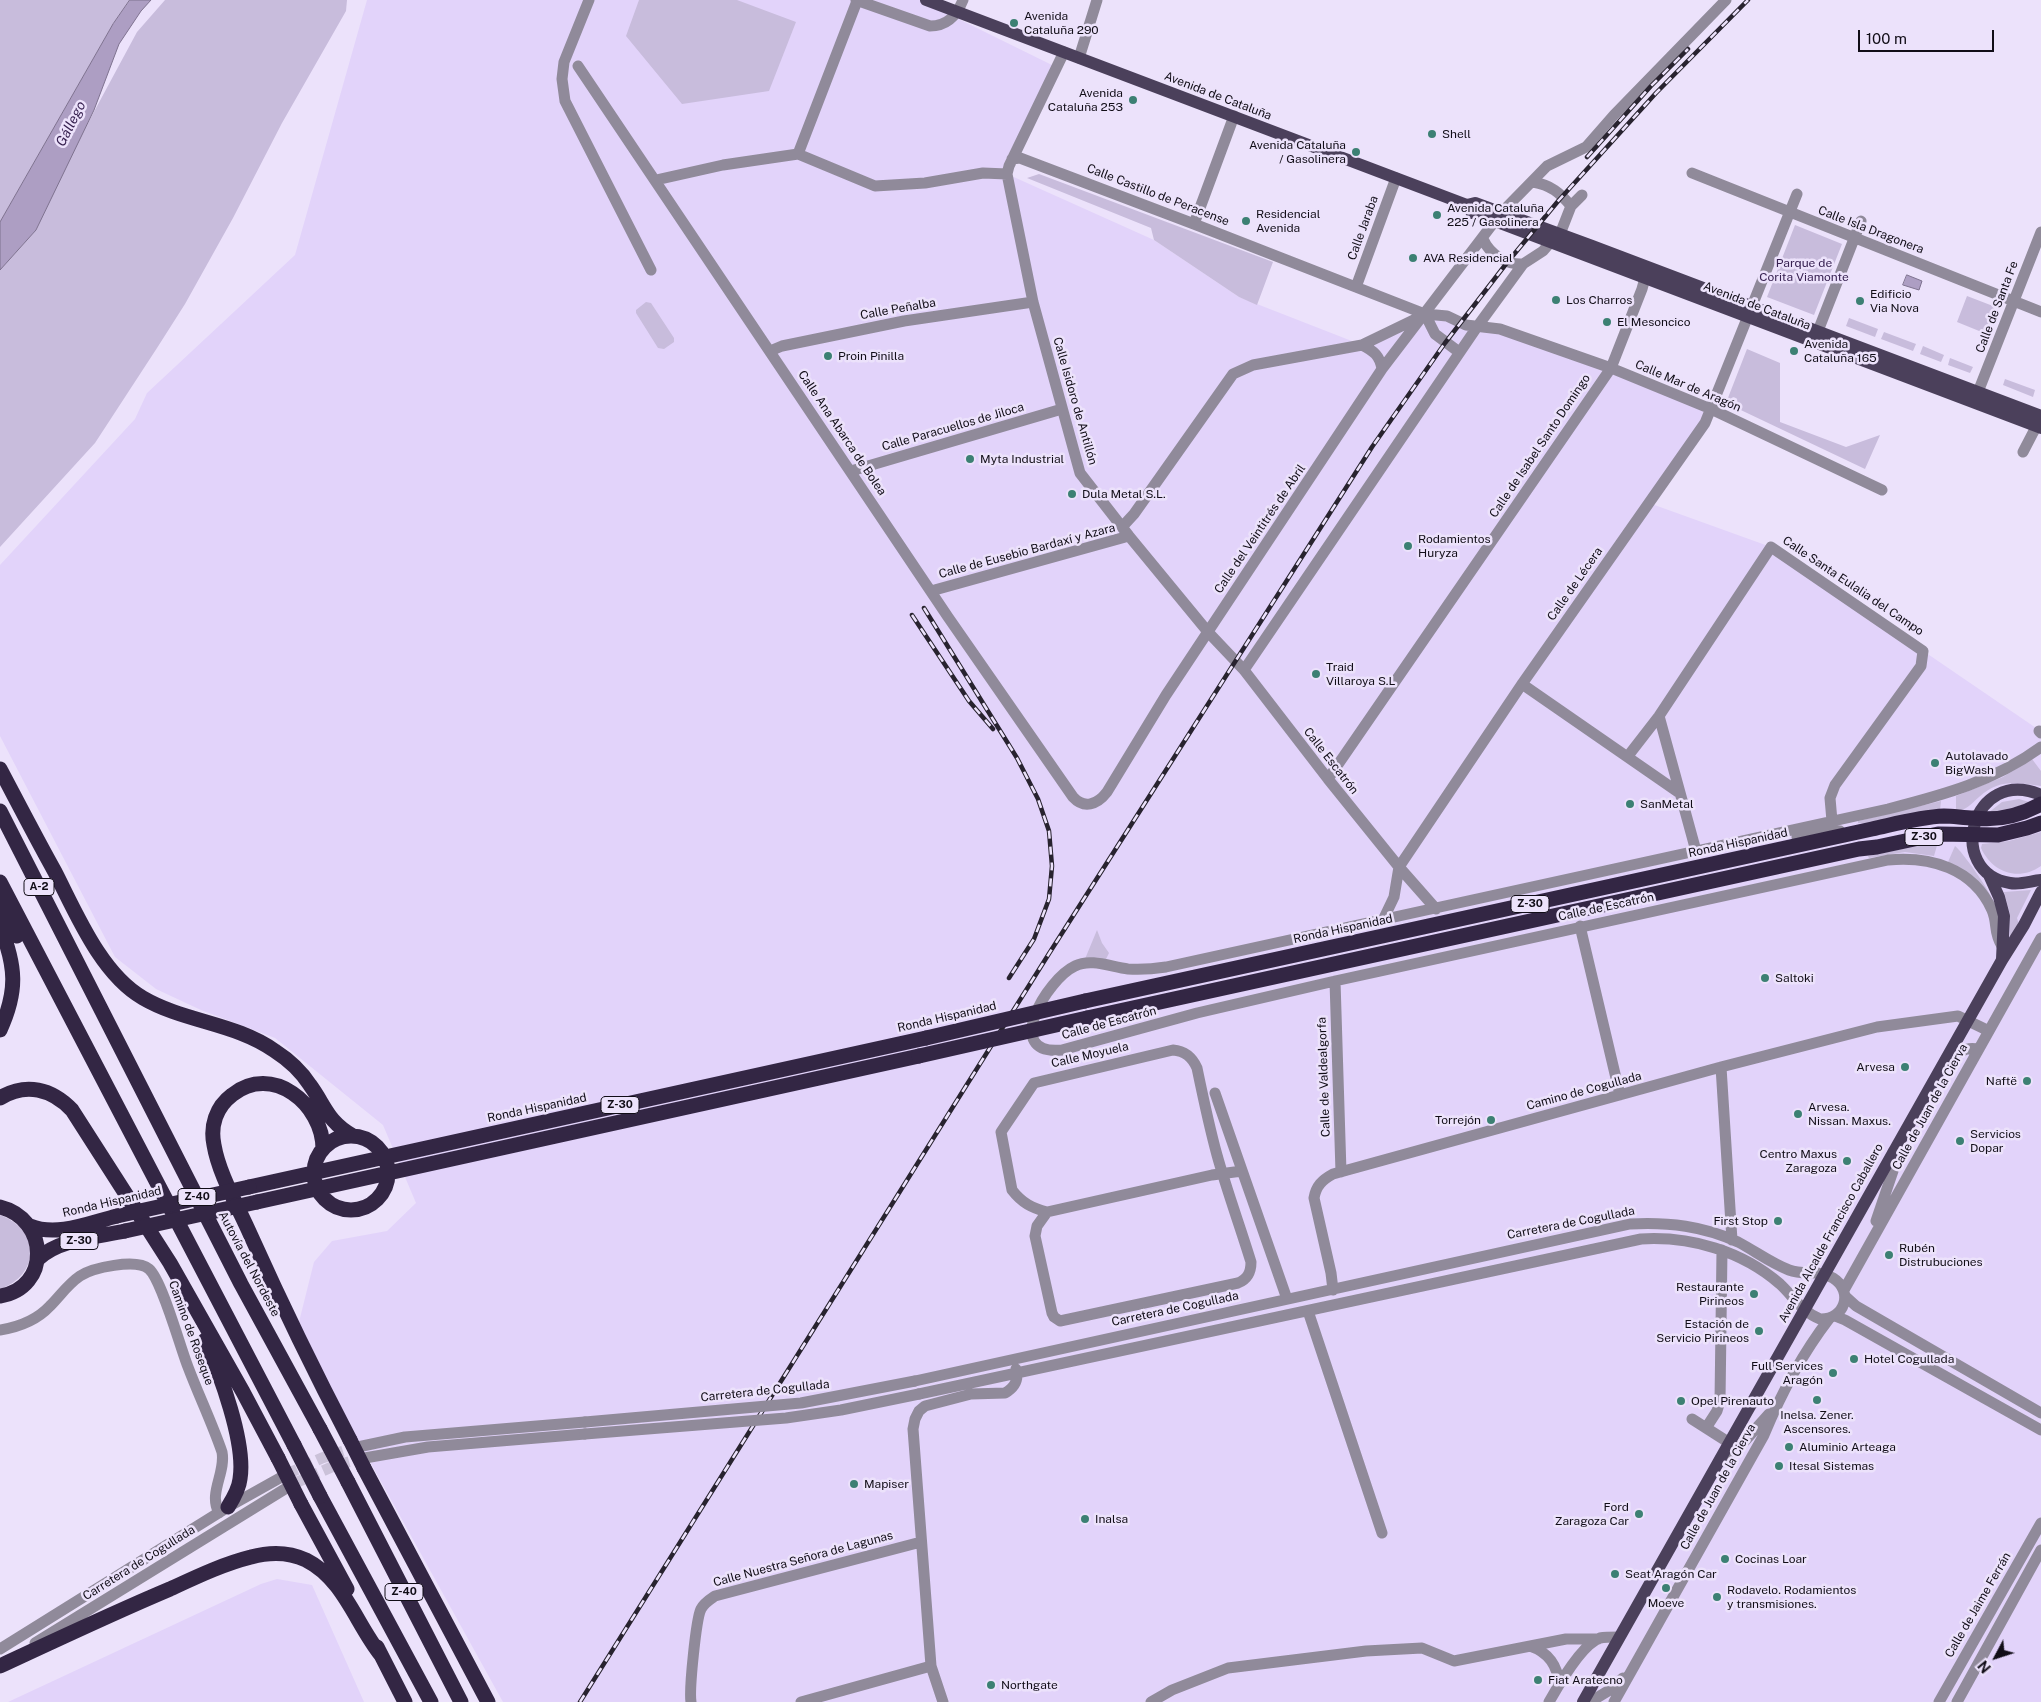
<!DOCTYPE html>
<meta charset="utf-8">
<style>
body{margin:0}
#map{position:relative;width:2041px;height:1702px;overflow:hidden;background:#ece2fb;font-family:"Public Sans",sans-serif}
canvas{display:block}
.north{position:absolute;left:1971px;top:1632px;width:50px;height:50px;-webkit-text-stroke:4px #ece2fb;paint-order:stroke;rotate:230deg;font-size:14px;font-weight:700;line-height:20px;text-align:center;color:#110d17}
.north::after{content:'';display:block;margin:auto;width:18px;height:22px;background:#110d17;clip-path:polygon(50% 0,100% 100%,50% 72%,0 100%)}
.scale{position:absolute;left:1858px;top:30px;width:136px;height:22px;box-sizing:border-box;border:2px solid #110d17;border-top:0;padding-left:6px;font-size:15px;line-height:18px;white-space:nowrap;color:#110d17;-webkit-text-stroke:4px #ece2fb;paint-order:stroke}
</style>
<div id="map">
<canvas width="2041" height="1702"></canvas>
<div class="north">N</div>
<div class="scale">100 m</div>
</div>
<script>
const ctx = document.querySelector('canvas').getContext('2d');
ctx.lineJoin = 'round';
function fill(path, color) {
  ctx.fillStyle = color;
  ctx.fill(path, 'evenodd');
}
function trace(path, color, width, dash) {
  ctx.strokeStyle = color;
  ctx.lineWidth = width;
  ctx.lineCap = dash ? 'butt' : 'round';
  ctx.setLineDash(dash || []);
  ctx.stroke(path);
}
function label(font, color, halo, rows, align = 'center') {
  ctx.font = font + ' "Public Sans",sans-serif';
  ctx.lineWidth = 5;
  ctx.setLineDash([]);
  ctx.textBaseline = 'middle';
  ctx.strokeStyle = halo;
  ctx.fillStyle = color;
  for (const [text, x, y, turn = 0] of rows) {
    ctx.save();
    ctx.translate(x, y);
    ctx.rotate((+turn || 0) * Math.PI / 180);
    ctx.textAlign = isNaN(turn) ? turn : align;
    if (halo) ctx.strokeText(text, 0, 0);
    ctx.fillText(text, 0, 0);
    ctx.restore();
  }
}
const built = new Path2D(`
 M367,0H920L1056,67L1007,174L1154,240L1239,297L1362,345L1425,314L1477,327L1611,368L1711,409L1649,503L1771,547L2039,730L2041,729V1702H503L297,1330L314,1262L332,1241L387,1231L416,1203L383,1125L275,1038L201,1010L156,989L115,957L0,736V565L135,419L147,393L295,255Z
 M277,1579L312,1585L364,1702H8L261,1584Z`);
const green = new Path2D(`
 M0,0H130L113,24L0,222Z
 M165,0H347L346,11L282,123L233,218L185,304L157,348L95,443L0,547V270L36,230L68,160L137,32Z
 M639,0H737L796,22L769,91L682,104L626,36Z
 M1039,174L1273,262L1257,305L1239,297L1154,240L1151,228L1027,178Z
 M1795,225L1842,244L1814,315L1767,297Z
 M1967,296L1993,306L1997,315L1989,335L1957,322Z
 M646,302L651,303L674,338V342L664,349L658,348L636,313V310Z
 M1849,318L1878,329L1875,337L1846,326Z
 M1884,332L1916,344L1913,351L1881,339Z
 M1923,346L1944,355L1941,362L1920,354Z
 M1747,349L1780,363V422L1846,447L1880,435L1865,469L1726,403Z
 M1950,358L1973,367L1970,373L1948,365Z
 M2005,379L2035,390L2033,397L2003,385Z
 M2032,759L2041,771V786C2016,782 1999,779 1979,797C1971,804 1967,810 1956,811V796L2003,777Z
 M2019,799L2029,802L2016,807L1988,813L2002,802Z
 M1941,801L1940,811L1871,824L1858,823V821Z
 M2041,832V866C2018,882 1992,872 1981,848L1982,844L2009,841Z
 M1938,842L1934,856L1905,852L1869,858L1868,856Z
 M1955,846C1961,850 1992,893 1992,900L1948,862Z
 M2031,890L2017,918L2019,925L2010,936V914L2004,892Z
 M1097,930L1102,943L1109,953L1105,961L1085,959Z
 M0,1215C40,1229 41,1275 0,1289Z`);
const water = new Path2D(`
 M130,0H151L141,11L119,44L94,110L36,230L0,270V222L113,24Z
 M1907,275L1922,281L1919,290L1903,285Z`);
const minorTunnel = new Path2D(`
 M287,1474L322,1458L353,1448
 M293,1484L334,1466L359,1459`);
const minor = new Path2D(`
 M589,0L564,62L562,79L565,101L651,270
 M856,0L930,26C948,26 957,15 963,0
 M1064,52L1009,166L1007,174L1033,302L1080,473L1129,536L1208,632L1244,670L1328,779L1399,867L1436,909
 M1079,58L1097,0
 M578,66L948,617L1073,797C1084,809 1097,805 1107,792L1166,695L1382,369L1501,213L1547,166L1586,147L1614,115L1726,0
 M798,154L857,1
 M1012,159L1020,158L1041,166L1194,224L1425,314L1447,316L1466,325L1500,329L1611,368L1711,409L1882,490
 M1692,173L2041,312
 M656,180L723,165L798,154L875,186L925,183L983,173L1007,174
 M1533,182C1551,185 1560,193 1571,206
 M1194,224L1234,116
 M1483,239C1490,255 1507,265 1523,264
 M1356,287L1396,178
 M1425,314L1435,334L1459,352
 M1818,331L1861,221
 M1362,345C1374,351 1380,356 1382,369
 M770,351L782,346L904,321L1033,302
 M1978,392L2041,232
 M2023,452L2036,427
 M851,471L1062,409
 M1122,527L1134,514L1233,374L1253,365L1362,345L1422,316
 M931,591L1129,536
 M1244,670L1477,327L1523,264L1543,251L1562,229L1571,206L1582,195
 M1522,684L1678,792
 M1659,716L1696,851
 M2039,731L2041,733
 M1628,756L1659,716L1771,547L1923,651L1921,666L1835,785L1830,798L1832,821
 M1328,779L1611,368L1642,289L1645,278L1642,271
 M1797,837L1820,832L1840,831
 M1383,920L1394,897L1399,867L1522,684L1705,423L1797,194
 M1580,926L1620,1095
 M2002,946C1993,932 1998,924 1992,910C1973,868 1930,856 1888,860L1335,981L1197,1013L1062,1050C1001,1056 1047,979 1075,966C1091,958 1111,967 1128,969C1141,970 1153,969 1166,967L1888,809C1943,795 1995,781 2041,747
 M1335,981L1341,1172
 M1946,1064C1956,1054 1964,1046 1978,1049
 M1721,1067L1732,1240
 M1215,1093L1287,1299
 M1047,1212L1037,1226L1035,1236L1052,1313L1054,1317L1060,1321L1238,1283C1248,1279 1251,1272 1251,1262C1240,1226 1227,1191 1217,1155C1209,1126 1203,1097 1197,1068C1192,1057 1185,1051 1173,1050L1034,1083L1001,1132L1012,1190C1022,1203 1032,1208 1047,1212L1212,1175L1242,1171
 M1876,1221L1893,1171V1152
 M1333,1290L1331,1273L1314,1198C1316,1186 1322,1180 1333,1174L1721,1067L1877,1027L1958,1016L1989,1031
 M1844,1290L2041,938
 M1845,1296L1856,1306L2041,1413
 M1308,1311L1382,1533
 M1835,1316L1845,1320L2041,1430
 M0,1330C19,1327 37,1320 50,1306C60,1296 68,1284 80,1276C92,1268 136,1258 149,1269C162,1280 180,1347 188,1367C199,1396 212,1423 222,1452C226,1473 208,1493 219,1513
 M915,1381L1630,1224C1669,1222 1703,1226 1738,1242C1755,1251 1771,1263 1789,1270C1804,1276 1818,1269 1833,1278C1854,1291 1845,1320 1820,1319C1803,1313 1793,1296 1780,1284C1742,1251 1691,1236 1641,1239L919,1394
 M1692,1419L1728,1442
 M1706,1428L1717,1411L1720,1401L1722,1250
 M353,1448L405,1437L585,1422
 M359,1459L428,1447L585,1434
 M1718,1463L1734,1453L1769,1414
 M35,1643L293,1484
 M1530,1646C1548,1652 1558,1666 1559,1685
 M0,1649L228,1507L287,1474
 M691,1702C689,1690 696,1619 701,1609C704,1603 709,1600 715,1596L921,1542
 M801,1702L931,1666
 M943,1702L931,1666L913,1429L915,1419L919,1411L925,1406L971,1394L1005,1393C1015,1387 1019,1380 1016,1369
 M1151,1702L1172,1690L1228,1668L1366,1651L1422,1648L1454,1661L1566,1639H1598
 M1549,1702C1558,1686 1582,1644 1600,1638C1605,1637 1613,1637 1619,1637
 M1590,1702L1613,1688L1623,1678
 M1614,1702L1764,1435C1781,1394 1802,1354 1829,1319
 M1939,1702L2041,1523
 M1957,1702L2041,1550`);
const major = new Path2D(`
 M926,0L1467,205L1475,203L1592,246L2041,416
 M1467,205L1472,213L1476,214L2041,428
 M2041,795C1972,765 1944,872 2010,883C2020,885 2031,881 2041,880
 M1989,875L1999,897L2004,916L2002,959
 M1583,1702L2002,960L2024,925L2041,892`);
const highway = new Path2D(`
 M0,769C18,803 36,838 55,872C76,913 101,974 143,998C184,1022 236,1023 275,1051C289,1060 301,1071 310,1085C326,1107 327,1121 353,1136
 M0,811L241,1284L320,1429
 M0,882L294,1445
 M0,905L17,936
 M0,926C16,966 18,991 0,1030
 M1085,1001L1872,829C1895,824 1919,817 1944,816C1954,816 1964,818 1974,818C1997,821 2021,815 2041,804
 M1087,1018L1859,849L1877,847L1938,834L1998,835L2027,828L2041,823
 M0,1098C26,1082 52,1089 72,1110L170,1263L243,1392L278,1458
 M314 1173a37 37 0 1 1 74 0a37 37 0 1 1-74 0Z
 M323,1149C323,1104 272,1063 232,1095C216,1107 210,1126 214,1145C219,1175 239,1208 251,1236C282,1305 315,1373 350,1440
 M249,1187L926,1038
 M257,1202L919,1056
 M0,1207C49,1219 51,1288 0,1296
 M30,1226C57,1237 89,1223 117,1216
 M38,1259C58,1239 97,1237 125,1231
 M205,1340C220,1373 246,1443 240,1479C239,1489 233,1499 228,1507
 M364,1468L488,1702
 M348,1482L461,1702
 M320,1496L431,1702
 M301,1504L347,1589
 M377,1647L405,1702
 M0,1666C56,1640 113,1613 170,1589C196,1577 223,1564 251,1557C269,1552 289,1552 306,1560C344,1579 356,1624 381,1655`);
const rail = new Path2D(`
 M1587,157L1651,86L1688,49
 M924,608L1017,758L1038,799L1049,831L1052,866L1049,899L1034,939L1009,978
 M912,615L969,701L993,729
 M580,1702L1050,952L1372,447L1445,343L1506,264L1559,200L1656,93L1748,0`);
const minorBridge = new Path2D(`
 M585,1422L801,1403L915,1381
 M585,1434L786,1418L841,1410L919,1394`);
const highwayBridge = new Path2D(`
 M926,1038L1085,1001
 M919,1056L1087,1018
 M117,1216L249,1187
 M125,1231L257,1202
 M320,1429L348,1482
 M350,1440L364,1468
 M294,1445L320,1496
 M278,1458L301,1504`);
const markers = [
 [1014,23,5,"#3c8073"],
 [1133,100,5,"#3c8073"],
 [1432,134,5,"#3c8073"],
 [1356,152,5,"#3c8073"],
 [1437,215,5,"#3c8073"],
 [1246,221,5,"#3c8073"],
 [1413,258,5,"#3c8073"],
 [1556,300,5,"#3c8073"],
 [1860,301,5,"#3c8073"],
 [1607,322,5,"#3c8073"],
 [1794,351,5,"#3c8073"],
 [828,356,5,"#3c8073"],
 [970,459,5,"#3c8073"],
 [1072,494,5,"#3c8073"],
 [1408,546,5,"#3c8073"],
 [1316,674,5,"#3c8073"],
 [1935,763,5,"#3c8073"],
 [1630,804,5,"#3c8073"],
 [1765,978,5,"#3c8073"],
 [1905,1067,5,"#3c8073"],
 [2027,1081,5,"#3c8073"],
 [1798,1114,5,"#3c8073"],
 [1491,1120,5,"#3c8073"],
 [1960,1141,5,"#3c8073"],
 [1847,1161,5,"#3c8073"],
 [1778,1221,5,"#3c8073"],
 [1889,1255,5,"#3c8073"],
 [1754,1294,5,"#3c8073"],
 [1759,1331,5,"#3c8073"],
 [1854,1359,5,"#3c8073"],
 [1833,1373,5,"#3c8073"],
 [1817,1400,5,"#3c8073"],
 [1681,1401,5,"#3c8073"],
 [1789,1447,5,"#3c8073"],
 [1779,1466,5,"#3c8073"],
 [854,1484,5,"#3c8073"],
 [1639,1514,5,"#3c8073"],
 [1085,1519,5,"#3c8073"],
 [1725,1559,5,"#3c8073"],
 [1615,1574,5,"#3c8073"],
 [1666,1588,5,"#3c8073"],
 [1717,1597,5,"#3c8073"],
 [1538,1680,5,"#3c8073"],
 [991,1685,5,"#3c8073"]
];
const shields = [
 [1924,837,38],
 [39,887,30],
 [1530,904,38],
 [620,1105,38],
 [197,1197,38],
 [79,1241,38],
 [404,1592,38]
];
const shieldNames = [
 ["Z-30",1924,837],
 ["A-2",39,887],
 ["Z-30",1530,904],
 ["Z-30",620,1105],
 ["Z-40",197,1197],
 ["Z-30",79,1241],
 ["Z-40",404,1592]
];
const poiNames = [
 ["Avenida",1024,16],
 ["Cataluña 290",1024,30],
 ["Avenida",1123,93,"right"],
 ["Cataluña 253",1123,107,"right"],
 ["Shell",1442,134],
 ["Avenida Cataluña",1346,145,"right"],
 ["/ Gasolinera",1346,159,"right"],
 ["Avenida Cataluña",1447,208],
 ["225 / Gasolinera",1447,222],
 ["Residencial",1256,214],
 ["Avenida",1256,228],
 ["AVA Residencial",1423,258],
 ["Edificio",1870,294],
 ["Via Nova",1870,308],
 ["Los Charros",1566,300],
 ["El Mesoncico",1617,322],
 ["Avenida",1804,344],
 ["Cataluña 165",1804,358],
 ["Proin Pinilla",838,356],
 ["Myta Industrial",980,459],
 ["Dula Metal S.L.",1082,494],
 ["Rodamientos",1418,539],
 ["Huryza",1418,553],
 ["Traid",1326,667],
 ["Villaroya S.L",1326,681],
 ["Autolavado",1945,756],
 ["BigWash",1945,770],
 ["SanMetal",1640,804],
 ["Saltoki",1775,978],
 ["Arvesa",1895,1067,"right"],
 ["Naftë",2017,1081,"right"],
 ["Arvesa.",1808,1107],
 ["Nissan. Maxus.",1808,1121],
 ["Torrejón",1481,1120,"right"],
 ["Servicios",1970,1134],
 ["Dopar",1970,1148],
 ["Centro Maxus",1837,1154,"right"],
 ["Zaragoza",1837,1168,"right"],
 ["First Stop",1768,1221,"right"],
 ["Rubén",1899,1248],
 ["Distrubuciones",1899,1262],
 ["Restaurante",1744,1287,"right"],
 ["Pirineos",1744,1301,"right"],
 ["Estación de",1749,1324,"right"],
 ["Servicio Pirineos",1749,1338,"right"],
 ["Hotel Cogullada",1864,1359],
 ["Full Services",1823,1366,"right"],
 ["Aragón",1823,1380,"right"],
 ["Opel Pirenauto",1691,1401],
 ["Inelsa. Zener.",1817,1415,"center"],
 ["Ascensores.",1817,1429,"center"],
 ["Aluminio Arteaga",1799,1447],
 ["Itesal Sistemas",1789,1466],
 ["Mapiser",864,1484],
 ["Ford",1629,1507,"right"],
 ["Zaragoza Car",1629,1521,"right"],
 ["Inalsa",1095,1519],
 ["Cocinas Loar",1735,1559],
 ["Seat Aragón Car",1625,1574],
 ["Rodavelo. Rodamientos",1727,1590],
 ["y transmisiones.",1727,1604],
 ["Moeve",1666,1603,"center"],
 ["Fiat Aratecno",1548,1680],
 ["Northgate",1001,1685]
];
const streetNames = [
 ["Avenida de Cataluña",1218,96,21],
 ["Calle Castillo de Peracense",1158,195,21],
 ["Calle Jaraba",1363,228,-70],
 ["Calle Isla Dragonera",1871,230,21],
 ["Avenida de Cataluña",1757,306,21],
 ["Calle de Santa Fe",1997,307,-69],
 ["Calle Peñalba",898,309,-10],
 ["Calle Mar de Aragón",1688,386,23],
 ["Calle Isidoro de Antillón",1075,401,74],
 ["Calle Paracuellos de Jiloca",953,427,-16],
 ["Calle Ana Abarca de Bolea",842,433,56],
 ["Calle de Isabel Santo Domingo",1540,446,-56],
 ["Calle del Veintitrés de Abril",1260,529,-56],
 ["Calle de Eusebio Bardaxí y Azara",1027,551,-15],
 ["Calle de Lécera",1575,584,-55],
 ["Calle Santa Eulalia del Campo",1853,586,34],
 ["Calle Escatrón",1331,761,52],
 ["Ronda Hispanidad",1738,843,-12],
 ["Calle de Escatrón",1606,907,-12],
 ["Ronda Hispanidad",1343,929,-12],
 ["Ronda Hispanidad",947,1017,-13],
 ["Calle de Escatrón",1109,1023,-15],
 ["Calle Moyuela",1090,1055,-13],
 ["Calle de Valdealgorfa",1324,1077,-92],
 ["Camino de Cogullada",1584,1091,-15],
 ["Calle de Juan de la Cierva",1930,1107,-61],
 ["Ronda Hispanidad",537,1108,-12],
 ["Ronda Hispanidad",112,1202,-13],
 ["Carretera de Cogullada",1571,1223,-11],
 ["Avenida Alcalde Francisco Caballero",1831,1233,-61],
 ["Autovía del Nordeste",249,1264,62],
 ["Carretera de Cogullada",1175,1309,-12],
 ["Camino de Roseque",191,1333,70],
 ["Carretera de Cogullada",765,1391,-6],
 ["Calle de Juan de la Cierva",1718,1487,-61],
 ["Calle Nuestra Señora de Lagunas",803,1559,-15],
 ["Carretera de Cogullada",139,1563,-32],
 ["Calle de Jaime Ferrán",1978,1605,-60]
];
const parkNames = [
 ["Parque de",1804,263],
 ["Corita Viamonte",1804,277]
];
const waterNames = [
 ["Gállego",71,124,-63]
];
fill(built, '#e2d3fa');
fill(green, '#c8bcdc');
fill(water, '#ad9ec3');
trace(water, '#7e728f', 1);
trace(minorTunnel, '#cbc2d9', 11, [11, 5.5]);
trace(minor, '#908a9a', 11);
trace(major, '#4b405b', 12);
trace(highway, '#332644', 15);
trace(rail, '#28232f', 4.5);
trace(rail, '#ece2fb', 2.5, [8]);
trace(minorBridge, '#908a9a', 11);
trace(highwayBridge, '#332644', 15);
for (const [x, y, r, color] of markers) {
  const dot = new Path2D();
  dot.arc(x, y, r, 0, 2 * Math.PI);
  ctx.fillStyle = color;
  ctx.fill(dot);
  trace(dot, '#ece2fb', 2);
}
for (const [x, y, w] of shields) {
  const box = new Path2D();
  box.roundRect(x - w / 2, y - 8.5, w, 17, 4);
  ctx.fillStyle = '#ece2fb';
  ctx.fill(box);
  trace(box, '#110d17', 1);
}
label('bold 11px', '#110d17', null, shieldNames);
label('12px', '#110d17', '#ece2fb', poiNames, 'left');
label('12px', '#110d17', '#ece2fb', streetNames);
label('12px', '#372151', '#ece2fb', parkNames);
label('italic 14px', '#351f4e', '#ece2fb', waterNames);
</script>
